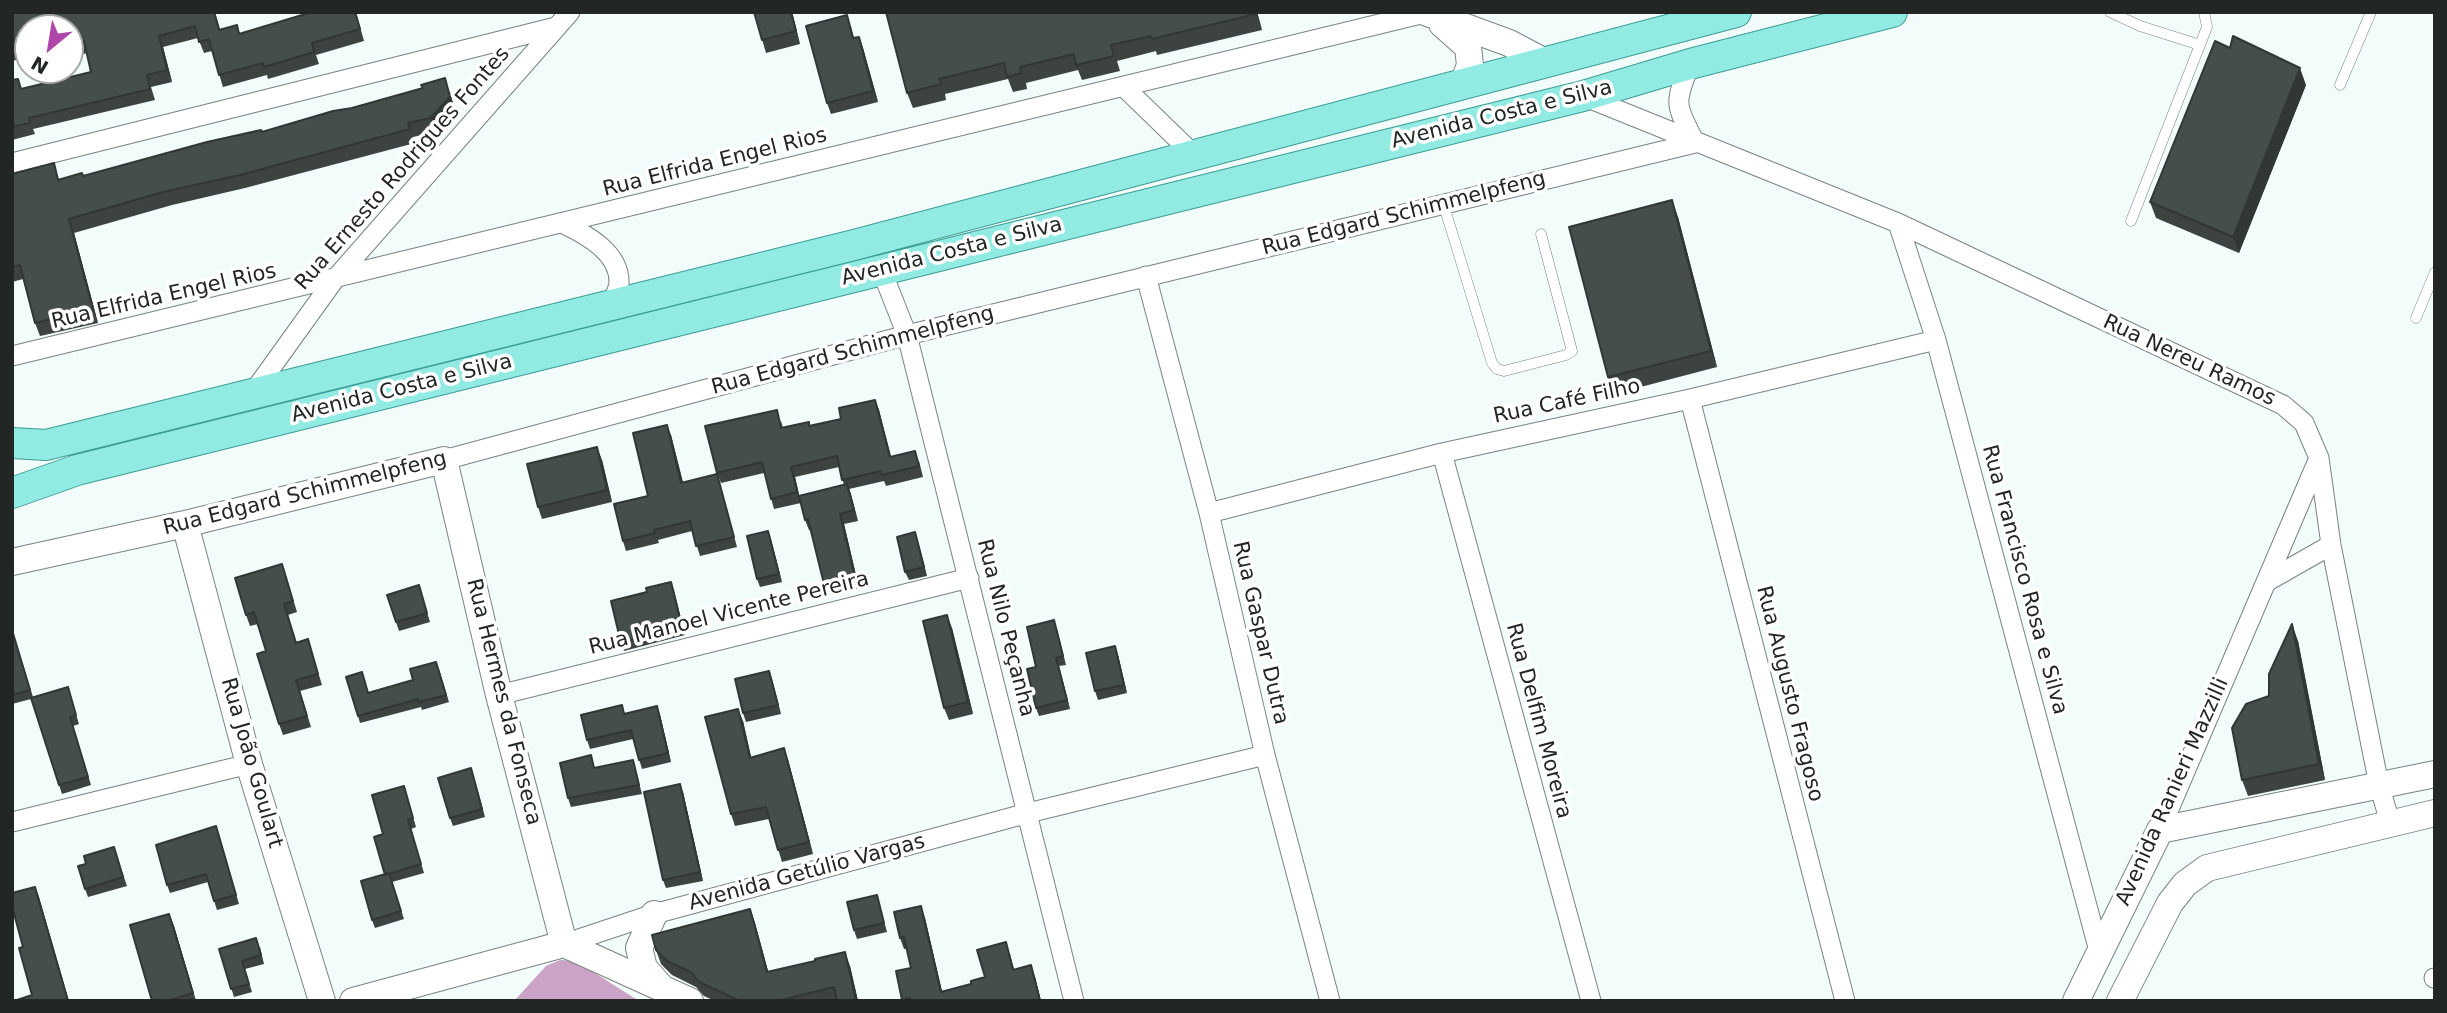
<!DOCTYPE html>
<meta charset="utf-8">
<style>
body{margin:0}
#map{position:relative;width:2447px;height:1013px;overflow:hidden;background:#f2fcfa;font-family:"DejaVu Sans",sans-serif}
canvas{display:block}
.frame{position:absolute;inset:0;border:14px solid #222625;pointer-events:none}
.north{position:absolute;left:14px;top:14px;width:70px;height:70px;box-sizing:border-box;background:#fff;border:2px solid #a7a8a8;border-radius:50%;rotate:210deg;font-size:19px;font-weight:700;line-height:28px;text-align:center;color:#222625}
.north::after{content:'';display:block;margin:auto;width:24px;height:32px;background:#af46a9;clip-path:polygon(50% 0,100% 100%,50% 72%,0 100%)}
</style>
<div id="map">
<canvas width="2447" height="1013"></canvas>
<div class="frame"></div>
<div class="north">N</div>
</div>
<script>
const ctx = document.querySelector('canvas').getContext('2d');
ctx.lineJoin = 'round';
function fill(path, color) {
  ctx.fillStyle = color;
  ctx.fill(path, 'evenodd');
}
function trace(path, color, width, dash) {
  ctx.strokeStyle = color;
  ctx.lineWidth = width;
  ctx.lineCap = dash ? 'butt' : 'round';
  ctx.setLineDash(dash || []);
  ctx.stroke(path);
}
function label(font, color, halo, rows, align = 'center') {
  ctx.font = font + ' "DejaVu Sans",sans-serif';
  ctx.lineWidth = 7;
  ctx.setLineDash([]);
  ctx.textBaseline = 'middle';
  ctx.strokeStyle = halo;
  ctx.fillStyle = color;
  for (const [text, x, y, turn = 0] of rows) {
    ctx.save();
    ctx.translate(x, y);
    ctx.rotate((+turn || 0) * Math.PI / 180);
    ctx.textAlign = isNaN(turn) ? turn : align;
    if (halo) ctx.strokeText(text, 0, 0);
    ctx.fillText(text, 0, 0);
    ctx.restore();
  }
}
const forest = new Path2D(`
 M560,960L576,961L639,1001H514L546,966Z`);
const lane = new Path2D(`
 M2110,12L2140,26L2200,45
 M2340,85L2371,12
 M1444,206L1492,363L1497,369L1504,371L1566,355L1572,351L1541,234
 M2131,221L2207,27L2204,12
 M2416,318L2435,272`);
const street = new Path2D(`
 M1690,64C1673,106 1676,104 1695,143
 M1124,87L1194,155
 M1583,96L1898,223L2283,405L2304,423L2319,458L2331,545L2379,785L2390,822
 M12,163L556,27
 M1898,223L1936,340L2099,951
 M564,224C587,235 620,253 619,283C618,290 614,298 612,305
 M881,269L907,335L1074,1001
 M1146,276L1209,513L1265,755L1330,1001
 M12,356L1429,12
 M252,394L334,280L570,12
 M1690,399L1845,1001
 M1442,453L1591,1001
 M444,460L907,335L1695,143
 M1209,513L1442,453L1690,399L1936,340
 M2266,582L2331,545
 M499,695L969,578
 M12,822L249,764
 M2160,830L2319,458
 M564,944L654,914L1028,813L1265,755
 M2434,978H2435`);
const secondary = new Path2D(`
 M1425,12L1509,43L1545,62
 M1442,24L1468,47L1470,65L1463,84
 M185,524L249,764L322,1001
 M12,562L185,524L444,460L499,695L564,944
 M654,914L639,948L644,968L660,986
 M564,944L690,1001
 M353,1001L564,944
 M2076,1001L2160,830L2435,774
 M2120,1001L2170,903L2185,884L2207,868L2435,813`);
const primary = new Path2D(`
 M12,443L46,445L854,245L1736,12
 M12,493L77,470L1583,96L1690,64L1892,12`);
const wall = new Path2D(`
 M12,12H215L220,29L240,34L312,12H356L364,41L316,55L319,64L268,79L267,75L223,87L212,51L204,53L198,38L163,47L172,82L151,87L155,100L33,129L35,134L12,140V80L22,89L91,72L87,53L70,58V28H28V57L12,61Z
 M754,12H792L800,44L766,53Z
 M886,12H1257L1262,30L1157,55L1156,51L1117,61L1120,71L1082,80L1078,70L1026,83L1027,89L1013,92L1008,79L945,94L946,100L913,108L907,93Z
 M851,27L854,38L859,37L863,48L878,102L831,114L827,103Z
 M2306,85L2239,253L2156,218L2150,202Z
 M450,92L455,110L435,132L413,137L415,143L245,188L172,205L74,233L98,323L40,336L35,323L23,279L12,282V174L59,180L83,176L262,132Z
 M1678,217L1717,367L1614,394L1608,377Z
 M875,400L879,410L891,456L919,461L923,477L886,486L884,481L849,489L858,521L844,524L859,588L828,595L824,584L811,530H809L805,520L844,485L839,467L795,477L801,503L774,509L764,473L721,483L717,473L781,421L783,428L810,426L841,419Z
 M671,435L683,482L720,484L737,547L700,556L692,531L658,540L659,543L626,551L623,541L648,496Z
 M602,460L612,502L542,519L538,507Z
 M768,531L782,582L760,587L757,579Z
 M915,532L927,576L909,580L905,572Z
 M286,576L297,612L288,615L296,642L308,639L322,685L300,691L311,727L283,735L279,724L266,651L258,624L250,626L246,615Z
 M671,582L685,635L624,651L621,643Z
 M419,585L430,622L399,631L396,622Z
 M952,628L973,714L949,720L944,708Z
 M12,629L33,697L68,687L79,724L73,726L91,785L62,794L31,699L12,704Z
 M1057,629L1066,665L1059,666L1070,709L1039,716L1036,708Z
 M2298,641L2325,780L2248,796L2242,780L2269,696Z
 M1118,655L1127,693L1098,700L1095,691Z
 M439,669L449,702L422,710L421,707L360,723L358,716L413,680Z
 M769,671L781,714L746,722L743,713Z
 M625,714L660,715L671,762L642,769L633,739L590,749L587,740Z
 M743,721L751,757L784,748L788,760L813,854L782,862L769,819L735,826L731,814Z
 M633,760L642,794L571,807L568,798L595,768Z
 M474,777L485,817L453,826L450,818Z
 M404,786L416,827L411,829L424,873L392,882L404,919L375,928L372,920L385,875L383,834Z
 M683,792L703,881L666,888L663,880Z
 M219,835L239,904L217,910L208,882L170,893L167,885Z
 M114,847L127,886L88,897L85,889L86,864Z
 M877,895L887,932L857,939L854,930Z
 M750,909L755,923L768,971L850,966L858,1001H715L704,996L696,987L672,975L661,964L656,950Z
 M169,914L174,926L196,1001H152Z
 M925,918L942,991L971,984L985,977L1010,954L1014,969L1035,977L1041,1001H903L896,971L911,968L907,949H904L900,938Z
 M260,947L264,964L245,969L252,992L234,997L219,949Z`);
const shadedWall = new Path2D(`
 M791,12H792L800,44L796,31Z
 M1255,12H1257L1262,30Z
 M159,36L163,47L172,82L167,70Z
 M859,37L863,48L878,102L873,91Z
 M2300,68L2306,85L2239,253L2233,237Z
 M445,78L455,110L435,132L430,118Z
 M1672,200L1678,217L1717,367L1711,351Z
 M69,219L74,233L98,323L93,309Z
 M875,400L879,410L893,467L890,457Z
 M667,425L671,435L685,492L681,483Z
 M597,447L602,460L612,502L607,490Z
 M791,467L795,477L801,503L797,492Z
 M847,484L851,494L858,521L854,510Z
 M840,514L844,524L859,588L855,577Z
 M768,531L771,539L782,582L779,574Z
 M915,532L918,541L927,576L924,567Z
 M671,582L674,590L685,635L682,627Z
 M947,615L952,628L973,714L968,702Z
 M2292,624L2298,641L2325,780L2319,764Z
 M1115,646L1118,655L1127,693L1124,685Z
 M1056,658L1059,666L1070,709L1067,700Z
 M769,671L772,679L781,714L778,705Z
 M657,706L660,715L671,762L668,753Z
 M738,709L743,721L754,770L750,758Z
 M784,748L788,760L813,854L809,842Z
 M680,784L683,792L703,881L700,872Z
 M35,887L39,897L69,1001H68Z
 M921,906L925,918L944,1001L941,992Z
 M750,909L755,923L772,986L767,972Z
 M169,914L174,926L196,1001L193,993Z
 M845,952L850,966L858,1001H856Z
 M1031,965L1035,977L1041,1001H1040Z`);
const building = new Path2D(`
 M12,12H214L219,30L237,25L239,34L312,12H355L360,29L312,43L314,52L264,67L263,63L219,75L209,39L199,42L195,26L159,36L167,70L147,75L150,89L29,118L30,123L12,127V80L18,79L21,89L91,72L84,41L70,45V28H28V45L12,48Z
 M754,12H791L796,31L762,40Z
 M886,12H1255L1256,14L1152,39L1151,36L1111,45L1114,56L1076,65L1074,54L1020,67L1021,73L1007,77L1004,63L939,79L941,84L907,93Z
 M847,15L853,38L859,37L873,91L827,103L806,26Z
 M2233,36L2300,68L2233,237L2150,202L2215,41L2230,48Z
 M445,78L450,97L430,118L408,123L410,129L240,175L167,191L69,219L93,309L35,323L20,265L12,267V174L54,163L58,180L82,173L83,176L207,142L261,130L262,132L333,111L352,108L423,88L421,85Z
 M1672,200L1711,351L1608,377L1569,227Z
 M875,400L890,457L915,451L919,466L882,475L881,471L842,480L837,456L791,467L797,492L771,499L762,462L717,473L705,426L777,410L781,428L809,422V426L841,419L839,408Z
 M667,425L681,483L717,474L734,537L696,546L690,521L654,530L655,533L623,541L614,504L648,496L633,433Z
 M597,447L607,490L538,507L527,464Z
 M847,484L854,510L840,514L855,577L824,584L808,519L805,520L799,496Z
 M768,531L779,574L757,579L747,536Z
 M915,532L924,567L905,572L897,537Z
 M282,564L293,601L284,604L296,643L308,639L318,674L296,680L307,716L279,724L257,654L266,651L254,612L246,615L235,578Z
 M671,582L682,627L621,643L611,601L647,592L646,588Z
 M419,585L427,613L396,622L387,595Z
 M947,615L968,702L944,708L923,621Z
 M1054,620L1063,656L1056,658L1067,700L1036,708L1027,669L1036,667L1027,627Z
 M2292,624L2319,764L2242,780L2232,728L2246,704L2269,696V674Z
 M12,630L30,690L12,695Z
 M1115,646L1124,685L1095,691L1086,653Z
 M436,662L446,695L419,702L418,699L358,716L346,677L362,672L368,693L413,680L410,669Z
 M769,671L778,705L743,713L735,679Z
 M68,687L76,715L70,717L88,777L59,785L31,698Z
 M622,705L624,714L657,706L668,753L639,760L631,730L587,740L581,715Z
 M738,709L750,758L784,748L809,842L778,850L766,807L731,814L705,717Z
 M591,755L594,768L633,760L639,785L568,798L560,763Z
 M471,768L482,809L450,818L438,778Z
 M680,784L700,872L663,880L644,792Z
 M404,786L413,818L408,820L421,864L385,875L374,837L383,834L372,795Z
 M216,826L236,895L214,901L206,874L167,885L156,845Z
 M114,847L123,877L85,889L78,866L86,864L84,856Z
 M389,873L401,911L372,920L361,881Z
 M35,887L68,1001H14L32,995L19,948L23,947L12,906V893Z
 M877,895L884,923L854,930L847,902Z
 M921,906L941,992L971,984V981L985,977L977,950L1006,942L1013,970L1031,965L1040,1001H910V998L902,1000L896,971L911,968L904,937L900,938L894,912Z
 M750,909L767,972L815,961V959L845,952L856,1001H837L834,987L777,1001H740L699,982L691,972L667,961L656,950L652,935Z
 M169,914L193,993L167,1001H152L130,925Z
 M256,938L261,955L242,961L249,984L231,989L219,949Z`);
const streetNames = [
 ["Avenida Costa e Silva",1502,115,-14],
 ["Rua Elfrida Engel Rios",715,163,-14],
 ["Rua Ernesto Rodrigues Fontes",403,169,-49],
 ["Rua Edgard Schimmelpfeng",1404,214,-14],
 ["Avenida Costa e Silva",952,252,-14],
 ["Rua Elfrida Engel Rios",164,297,-13],
 ["Rua Edgard Schimmelpfeng",853,351,-15],
 ["Rua Nereu Ramos",2189,361,25],
 ["Avenida Costa e Silva",402,389,-14],
 ["Rua Café Filho",1567,402,-12],
 ["Rua Edgard Schimmelpfeng",305,494,-14],
 ["Rua Francisco Rosa e Silva",2024,580,75],
 ["Rua Manoel Vicente Pereira",729,614,-14],
 ["Rua Nilo Peçanha",1005,628,76],
 ["Rua Gaspar Dutra",1260,633,77],
 ["Rua Augusto Fragoso",1789,694,76],
 ["Rua Hermes da Fonseca",503,702,76],
 ["Rua Delfim Moreira",1538,721,75],
 ["Rua João Goulart",251,763,74],
 ["Avenida Ranieri Mazzilli",2173,792,-66],
 ["Avenida Getúlio Vargas",807,873,-15]
];
fill(forest, '#cba3c7');
trace(lane, '#7b8382', 11);
trace(street, '#7b8382', 21);
trace(secondary, '#7b8382', 28);
trace(primary, '#3c9d94', 32);
trace(lane, '#fff', 10);
trace(street, '#fff', 19);
trace(secondary, '#fff', 26);
trace(primary, '#92ebe3', 30);
fill(wall, '#3c4341');
fill(shadedWall, '#313735');
fill(building, '#464e4c');
trace(building, '#313735', 2);
label('21px', '#222625', '#fff', streetNames);
</script>
